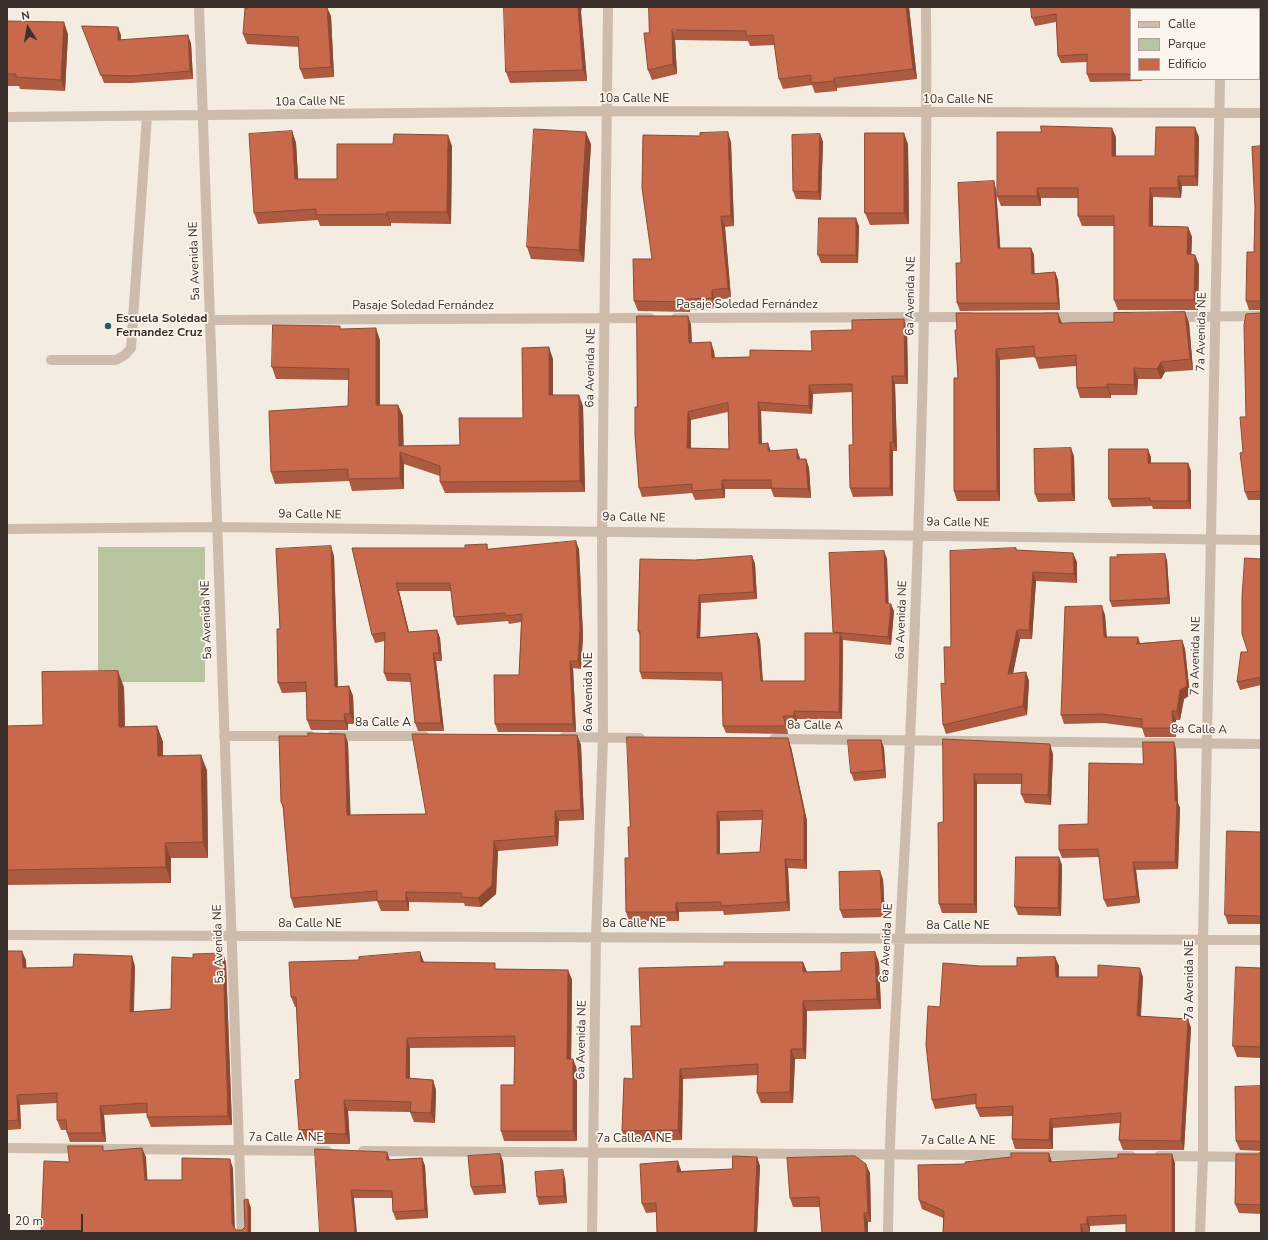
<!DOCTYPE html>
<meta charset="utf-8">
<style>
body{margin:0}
#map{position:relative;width:1268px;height:1240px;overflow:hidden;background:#f4ebe1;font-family:"Nunito Sans",sans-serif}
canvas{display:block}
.frame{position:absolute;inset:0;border:8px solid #3b302b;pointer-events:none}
.legend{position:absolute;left:1130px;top:8px;width:130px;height:72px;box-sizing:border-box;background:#fbf5ee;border:1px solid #aea6a0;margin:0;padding:5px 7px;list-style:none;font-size:12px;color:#3b302b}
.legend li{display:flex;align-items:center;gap:8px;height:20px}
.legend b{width:20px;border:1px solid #aea6a0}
.north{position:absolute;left:8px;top:8px;width:40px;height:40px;-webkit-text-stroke:3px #fbf5ee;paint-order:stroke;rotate:349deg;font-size:11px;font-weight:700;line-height:16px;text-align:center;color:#3b302b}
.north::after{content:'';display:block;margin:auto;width:14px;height:18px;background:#3b302b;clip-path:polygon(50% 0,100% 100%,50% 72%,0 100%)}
.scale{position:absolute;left:8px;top:1214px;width:75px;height:18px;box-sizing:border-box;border:2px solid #3b302b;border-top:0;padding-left:5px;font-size:12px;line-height:14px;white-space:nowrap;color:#3b302b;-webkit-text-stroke:3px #fbf5ee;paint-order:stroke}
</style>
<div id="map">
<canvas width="1268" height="1240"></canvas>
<div class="frame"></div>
<ul class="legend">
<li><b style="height:5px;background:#cdbbac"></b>Calle</li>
<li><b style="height:11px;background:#b8c4a0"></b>Parque</li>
<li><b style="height:11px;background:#c8694b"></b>Edificio</li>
</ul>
<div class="north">N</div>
<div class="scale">20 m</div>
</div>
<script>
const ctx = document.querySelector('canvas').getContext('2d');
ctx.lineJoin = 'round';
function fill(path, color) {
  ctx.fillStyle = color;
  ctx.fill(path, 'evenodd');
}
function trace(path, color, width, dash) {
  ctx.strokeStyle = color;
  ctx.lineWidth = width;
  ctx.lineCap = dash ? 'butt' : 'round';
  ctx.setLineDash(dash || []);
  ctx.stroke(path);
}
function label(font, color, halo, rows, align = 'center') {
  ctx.font = font + ' "Nunito Sans",sans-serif';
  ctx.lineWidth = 3.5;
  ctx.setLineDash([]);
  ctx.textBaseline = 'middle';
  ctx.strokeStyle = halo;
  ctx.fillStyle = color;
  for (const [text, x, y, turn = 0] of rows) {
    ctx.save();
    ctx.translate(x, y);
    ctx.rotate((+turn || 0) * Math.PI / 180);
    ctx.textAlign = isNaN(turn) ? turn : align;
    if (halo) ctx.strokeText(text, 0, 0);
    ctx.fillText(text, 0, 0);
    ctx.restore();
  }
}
const green = new Path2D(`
 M98,547H205V682H98Z`);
const minor = new Path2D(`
 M199,7L242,1233
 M1221,9L1222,7
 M7,117L607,111L1261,113
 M1046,317H1128
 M1174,317L1261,316
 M676,318L970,317
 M210,320L650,318
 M51,360H116L125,355L131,348L147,116
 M7,529L217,527L1261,540
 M224,736H310
 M332,736H424
 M564,737L640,738
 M774,739L1261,744
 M7,935L1261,940
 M7,1148L327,1151
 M363,1151L1131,1156
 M1159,1156L1261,1157
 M592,1233L596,937L603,737L602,531L608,7
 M888,1233C890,1069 903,905 910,740C921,496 928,251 926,7
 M1200,1233L1203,1156V940L1220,79`);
const wall = new Path2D(`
 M909,7L917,79L837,88V91L815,93L812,85L783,89L779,79L775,45L750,46L748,41L675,40L677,74L652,80L648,70L649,33Z
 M1031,7H1145L1146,9H1131V79H1142V81L1090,82L1087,74V62L1061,63L1058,56L1056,22L1035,26L1032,18Z
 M1261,7V76H1260L1259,75V39H1260Z
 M581,12L587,81L510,83L506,72Z
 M331,16L334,77L304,79L300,69L299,47L247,44L243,34Z
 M7,21L68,34L65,91L20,89L19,86H7Z
 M82,26L121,35V40L191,43L193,79L132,83H104Z
 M292,131L296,143L298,179H337L452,146L451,224L391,223V226H320L318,220L258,224L254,213Z
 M820,134L823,142L821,200L796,199L793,191Z
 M1116,137V156H1155L1199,137L1198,186H1182L1181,198L1153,197V226L1188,227L1192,237L1191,255H1195L1199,265L1198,310H1118L1114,300V226H1082L1078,216V198H1041V206H1001L997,196Z
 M731,142L734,226L725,227L731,298L715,300L716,308L690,310V312L638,311L634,301L652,259Z
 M591,144L584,262L531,259L527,247Z
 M908,144L909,224L870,225L865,213Z
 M1261,146V310H1249L1246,301L1254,252Z
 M996,189L1000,248H1031L1034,255V274L1055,272L1058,280L1060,310L960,311L957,303L961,263Z
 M859,226L858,263H821L818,255Z
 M1185,312L1189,323L1193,370L1165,372L1161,379H1138L1137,395H1111V398H1080L1077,388L1076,366L1039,369L1035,357L1000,360V501H957L954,491L958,378L955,330L1062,323L1114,322Z
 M1261,312V500H1248L1245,492L1243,452L1246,417Z
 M688,316L691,325L692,343L714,351L715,358L750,357L812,351L907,328L908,384H895L897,451H893V496L853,497L850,488L853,445L852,392L813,394L812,414L761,411L762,444L770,451L800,458V459H806L809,468L811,498L774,497L771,489H725V498L695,500L692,493L642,497L639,488L637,407ZM728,412L729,449L691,448V420Z
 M341,329L380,340V405H398L403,416V446L460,445L523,418L553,359V395L583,406L585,492L445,493L440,482V476L404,464V489L352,491L349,481L275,484L271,472L348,406L349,380L276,379L272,367Z
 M1074,456L1075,501L1038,502L1035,494Z
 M1151,457V463H1188L1191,471V509H1153L1152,506L1112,507L1109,499Z
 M487,544L488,549H579L583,636L581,669L573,668L576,732H498L495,724L519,675L521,622L509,624L508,621L457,625L454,617L451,591H399L409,632L437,630L440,638L442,661H436L444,731H418L415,723L411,682L387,681L384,673L385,641L375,643L372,635L352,548H465Z
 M1016,548V550L1077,562V583L1036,581L1032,639H1020L1013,674L1026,672L1029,681L1027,715L946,734L943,725L945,684L951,647Z
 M884,551L887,559L888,603L894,611L891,645L843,640L842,719H797V723H786L788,734L726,733L723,726L722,681L642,679L640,672V636L638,631L695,560L752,556L755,564L757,599L701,603L700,637L757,633L760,640L763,681H805L834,633L833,632Z
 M334,556L338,687L349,686L353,696L354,724H348V730H311L307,720L306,692L282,693L278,683L280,629Z
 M1261,559V685L1240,690L1237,682L1248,652Z
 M1167,560L1170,604L1112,607L1110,601Z
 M1105,615L1107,637L1140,643L1182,640L1185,649L1190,695L1184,699L1180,720H1176V737H1145L1142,728L1104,723L1064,724L1061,715Z
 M124,687L125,727L157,726L163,742V755L207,770L208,858H171V883L7,885V726L43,725Z
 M345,734L348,743L350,815L426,814L577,735L581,745L584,820L559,821L558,846L498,851L496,894L481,907L465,906L464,903L409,902V911H381L377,901L294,908L291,898L283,808L281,802L308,736Z
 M943,739L1053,754L1051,805L1025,803L1021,794L1022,784H977V913H942L939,904L943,822Z
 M881,740L884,748L886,778L854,781L851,773Z
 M1174,742L1176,750L1178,803L1180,808L1178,869L1136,870L1140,903L1107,907L1104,900L1099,857L1062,858L1059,850L1088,824L1143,764Z
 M791,747L807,821V869L788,868L790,911L724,915L723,911L679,912V921H629L626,912L629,858L630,827ZM762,820L760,852L720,854V821Z
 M1261,832V924H1228L1225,915Z
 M1062,865L1061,916L1018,915L1015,907Z
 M883,879L885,917L843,918L840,910Z
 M7,951L26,960V968L135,966L134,1012L171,1009L193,958L223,953L226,963L232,1125L151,1127L147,1117V1113L104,1115L106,1142H70L67,1133V1130H61L57,1120V1103L20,1105L21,1129L7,1130Z
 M420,952L424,962L497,969L568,970L572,980L571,1059L577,1069V1141H504L501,1131L514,1085L515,1047L410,1048V1078L433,1080L436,1090L435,1123L414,1122L410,1112L348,1111L350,1144H317L315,1139L303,1140L299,1130L300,1079L296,1007H295L291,997L359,960Z
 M1055,957L1059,966V977H1143L1141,1016L1188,1019L1191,1028L1184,1150H1123L1119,1140L1120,1123L1053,1128V1149H1015L1012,1139L1013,1116L980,1117L976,1108V1104L935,1109L932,1100L940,1007L980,966H1017Z
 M803,962L807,972L841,971L879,962L881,1009L807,1011L806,1059H795L793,1103H761L757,1093L758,1075L683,1079L682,1140L626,1141L622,1131L633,1079L641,1026L724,966Z
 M1261,968V1058L1237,1057L1233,1046Z
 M1261,1086V1151L1240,1150L1236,1141Z
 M315,1149L390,1160L422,1158L425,1166L428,1218L396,1220L393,1212L392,1198H354Z
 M1261,1152V1214L1239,1213L1235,1204L1258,1154Z
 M1049,1153L1052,1162L1175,1163L1126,1224L1090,1226V1233H943V1218L922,1209L919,1200L965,1164Z
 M500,1154L503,1161L506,1193L474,1195L471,1187Z
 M757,1157L760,1166L757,1233H657V1212L646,1213L642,1204L681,1170V1171L732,1169Z
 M870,1173L871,1222H868L819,1207H793L790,1198Z
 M565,1178L567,1203L539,1205L537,1197Z`);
const shadedWall = new Path2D(`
 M327,7L331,16L334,77L331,67Z
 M578,7H582L581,12L587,81L583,70Z
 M906,7H909L917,79L913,69Z
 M64,22L68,34L65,91L61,80Z
 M118,27L121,35V48L118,40Z
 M672,30L675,40L677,74L673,64Z
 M188,35L191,43L193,79L190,71Z
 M834,78L837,88V91L834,81Z
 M1195,127L1199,137L1198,186L1195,176Z
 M1112,128L1116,137V166L1112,156Z
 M292,131L296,143L299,191L295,179Z
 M586,132L591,144L584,262L579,250Z
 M728,132L731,142L734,226L731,216Z
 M904,133L908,144L909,224L904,213Z
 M820,134L823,142L821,200L818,192Z
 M448,135L452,146L451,224L447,212Z
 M1178,176L1182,186L1181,198L1178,188Z
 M994,181L996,189L1001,256L998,248Z
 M1037,188L1041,198V206L1037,196Z
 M1150,188L1153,197V236L1149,226Z
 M387,212L391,223V226L387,214Z
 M721,216L725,227L731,298L728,288Z
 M856,218L859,226L858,263L856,255Z
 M1188,227L1192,237L1191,264L1187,254Z
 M1031,248L1034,255L1035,282L1032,274Z
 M1195,255L1199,265L1198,310L1194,300Z
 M1055,272L1058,280L1060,310L1058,303Z
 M712,290L715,300L716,308L712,298Z
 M687,299L690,310V312L687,302Z
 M1185,312L1189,323L1193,370L1190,359Z
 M1058,313L1062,323H1059Z
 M688,316L691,325L692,352L689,343Z
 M904,319L907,328L908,384L905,376Z
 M376,328L380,340V417L376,405Z
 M711,342L714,351L715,367L712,358Z
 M549,347L553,359V407L549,395Z
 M996,349L1000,360V501L997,491Z
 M1161,362L1165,372L1161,379L1157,369Z
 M1134,368L1138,379L1137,395L1134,385Z
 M892,376L895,384L897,451L893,442Z
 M1107,384L1111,395V398L1107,387Z
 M809,385L813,394L812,414L809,406Z
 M579,395L583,406L585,492L580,481Z
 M758,402L761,411L762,452L759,444Z
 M398,405L403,416L404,454L399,446Z
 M688,412L691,420V457L687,448Z
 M890,442L893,451V496L890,488Z
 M768,443L771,452L768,451Z
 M1071,448L1074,456L1075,501L1072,494Z
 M797,449L800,458V468L797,459Z
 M1148,449L1151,457V471L1148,463Z
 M400,452L404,464V489L400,478Z
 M806,459L809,468L811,498L808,489Z
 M1188,463L1191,471V509L1188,501Z
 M722,480L725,489V498L722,489Z
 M576,541L579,549L583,636L581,669L578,661Z
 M331,546L334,556L338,697L335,687Z
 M884,551L887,559L889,611L886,603Z
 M1073,553L1077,562V583L1074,574Z
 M1165,554L1167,560L1170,604L1168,598Z
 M752,556L755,564L757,599L754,592Z
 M1033,572L1036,581L1032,639L1029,630Z
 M396,583L399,591L411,640L408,632Z
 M699,595L701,603L700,645L697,638Z
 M891,604L894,611L891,645L888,637Z
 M1102,606L1105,615L1107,646L1104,637Z
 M437,630L440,638L442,661L439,653Z
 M1017,630L1020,639L1011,683L1008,674Z
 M757,633L760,640L763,688L761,681Z
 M840,633L843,641L842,719L839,712Z
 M1138,637L1141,646L1137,644Z
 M1182,640L1185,649L1190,695L1184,699L1180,720L1177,711Z
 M433,653L436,661L444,731L441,723Z
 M570,661L573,668L576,732L573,724Z
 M118,671L124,687L125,742L119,727Z
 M1026,672L1029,681L1027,715L1023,706Z
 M349,686L353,696L354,724L350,714Z
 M794,711L797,719V723L794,716Z
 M1172,711L1176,720V737L1173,728Z
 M344,714L348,724V730L345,721Z
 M783,716L786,723L788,734L786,726Z
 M157,726L163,742V771L158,756Z
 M345,734L348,743L351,825L347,815Z
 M577,735L581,745L584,820L581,810Z
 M788,738L791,747L807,821V869L804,860Z
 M881,740L884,748L886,778L884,770Z
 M1174,742L1176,750L1178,803L1180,808L1178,869L1175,862V800Z
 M1050,744L1053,754L1051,805L1048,795Z
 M201,755L207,770L208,858L203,842Z
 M974,774L977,784V913L974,904Z
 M555,811L559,821L558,846L555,836Z
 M717,812L720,821V863L717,854Z
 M494,841L498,851L496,894L481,907L478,898Z
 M165,843L171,858V883L166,867Z
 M1059,857L1062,865L1061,916L1058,908Z
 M785,859L788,868L790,911L787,902Z
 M1133,862L1136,870L1140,903L1137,896Z
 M880,871L883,879L885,917L882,909Z
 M406,892L409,902V911L406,901Z
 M676,903L679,912V921L676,912Z
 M22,951L26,960L27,977L23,968Z
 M420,952L424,963L421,962Z
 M875,952L879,962L881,1009L877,999Z
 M223,953L226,963L232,1125L228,1116Z
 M132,956L135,966L133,1022L130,1012Z
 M1055,957L1059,966V986L1056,977Z
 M803,962L807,972H803Z
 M1140,968L1143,977L1140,1025L1137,1016Z
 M568,970L572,980L571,1069L567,1059Z
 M803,1001L807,1011L806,1059L803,1049Z
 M1188,1019L1191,1028L1184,1150L1181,1141Z
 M407,1038L410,1048V1088L406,1078Z
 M791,1049L795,1059L793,1103L790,1092Z
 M573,1059L577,1069V1141L573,1131Z
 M680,1069L683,1079L682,1140L678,1130Z
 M433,1080L436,1090L435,1123L431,1113Z
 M17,1095L20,1105L21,1129L18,1120Z
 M344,1100L348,1111L350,1144L346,1134Z
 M100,1106L104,1115L106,1142L102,1133Z
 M1050,1119L1053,1128V1149L1049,1140Z
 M142,1148L146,1157L148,1189L145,1180Z
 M387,1152L390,1160V1168L387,1160Z
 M1049,1153L1052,1162H1049Z
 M500,1154L503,1161L506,1193L503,1185Z
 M1172,1154L1175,1163V1233H1172Z
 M757,1157L760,1166L757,1233H754Z
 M422,1158L425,1166L428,1218L425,1210Z
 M230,1159L233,1168L235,1233L232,1224Z
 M678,1161L681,1170L680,1180L677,1172Z
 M866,1164L870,1173L871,1222L868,1213Z
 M563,1170L565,1178L567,1203L564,1196Z
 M351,1190L354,1198L357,1233H355Z
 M248,1199L251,1208V1233H248Z
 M864,1213L868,1222V1233H865Z
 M1087,1217L1090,1226V1233L1087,1224Z
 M1081,1224L1084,1233H1081Z`);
const building = new Path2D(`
 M248,7H327L331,67L300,69L298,37L243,34L245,8H248Z
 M504,7H578L583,70L506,72Z
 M649,7H906L913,69L834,78V81L811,83V75L779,79L773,35L746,36V31L672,30L673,64L648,70L644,33H649Z
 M1031,7H1143V9H1131V74H1087V54L1058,56L1056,14L1032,18Z
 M1260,7H1261V67H1259V39H1260Z
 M7,21L64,22L61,80L16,77V74H7Z
 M82,26L118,27V40L188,35L190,71L130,76L101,75Z
 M1041,126L1112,128V156H1155L1156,127H1195V176H1178V188H1150L1149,226L1188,227L1187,254L1195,255L1194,300H1114V216H1078V188H1037V196H997V132H1041Z
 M534,129L586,132L579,250L527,247Z
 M292,131L295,179H337V144H393L394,134L448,135L447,212H387V214L316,215V209L254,213L249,134Z
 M728,132L731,216H721L728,288L712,290V298L687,299V302L634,301L633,259H652L642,188L643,135L700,136V133Z
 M865,133H904V213H865Z
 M820,134L818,192L793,191L792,135Z
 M1261,146V302V301H1246L1247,252H1254L1255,208L1252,147Z
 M994,181L998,248H1031L1032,274L1055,272L1058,303H957L956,263H961L958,183Z
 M819,218H856V255H818Z
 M1185,312L1190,359L1161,362L1157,369L1134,368V385L1107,384V387L1077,388L1076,355L1035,358L1034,346L996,349L997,491H954V378H958L955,330H957L956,313H1058L1059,323L1114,322V313Z
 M1261,312V491L1245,492L1240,453L1243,452L1240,417H1246L1244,325L1246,314L1261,313Z
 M637,316H688L689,343L711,342L712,358L750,357V350L812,351L811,331L852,330V320L904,319L905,376H892L893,442H890V488H850L849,445H853L852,384L809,385V406L758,402L759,444L768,443V451L797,449V459H806L808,489L771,488V480H722V489L692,491V484L639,488L635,435V407H637ZM728,403L729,449L687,448L688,412Z
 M273,325L340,326V329L376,328V405H398L399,446L460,445L459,418H523L522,348L549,347V395H579L580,481L440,482V466L400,452V478L348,479V469L271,472L269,411L348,406L349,369L272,367Z
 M1071,448L1072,494H1035L1034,449Z
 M1109,449H1148V463H1188V501H1150V498L1109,499Z
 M576,541L580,628L578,661H570L573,724H495L494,675H519L522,614L506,616L505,613L454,617L450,583H396L408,632L437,630L439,653H433L441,723H415L410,674L384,673L385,632L372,635L352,548H465V545L487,544V549Z
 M331,546L335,687L349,686L350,714H344L345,721L307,720L306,682L278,683L277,629H280L276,549Z
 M1016,548V550L1073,553L1074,574L1033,572L1029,630H1017L1008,674L1026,672L1023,706L943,725L941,683L945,684L944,647H951L950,551Z
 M884,551L886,603L891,604L888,637L833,632L829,553Z
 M1165,554L1168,598L1110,601V557H1118L1117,555Z
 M752,556L754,592L699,595L697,638L757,633L761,681H805V633H840L839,712L794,711V716H783L786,726H723L722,673L640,672V631H638L640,559L695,560Z
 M1245,558L1261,559V677L1237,682L1241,652H1248L1242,634V597Z
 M1102,606L1104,637H1138L1137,644L1182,640L1187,686L1180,690L1177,711H1172L1173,728H1142V719L1101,714L1061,715L1065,607Z
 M118,671L119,727L157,726L158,756L201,755L203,842L165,843L166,867L7,870V726L43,725L42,672Z
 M308,733L345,734L347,815L426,814L412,734L577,735L581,810L555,811V836L494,841L492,885L478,898L461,897L462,893L406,892V901H377V891L291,898L283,805L281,802L279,736H308Z
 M627,737L788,738L804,812V860L785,859L787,902L721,906V902L676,903V912H626L625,858H629L628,827H630ZM763,811L760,852L717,854V812Z
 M943,739L1050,744L1048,795L1021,794L1022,774H974V904H939L938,823L943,822Z
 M848,740H881L884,770L851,773Z
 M1143,742H1174L1175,800L1177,801L1175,862H1133L1137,896L1104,900L1098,849L1059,850V825L1088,824L1089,763L1143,764Z
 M1227,831L1261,832V916L1225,915Z
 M1016,857H1059L1058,908L1015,907Z
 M880,871L882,909L840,910L839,872Z
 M7,951H22L23,968L73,967L74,954L132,956L130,1012L171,1009L172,957L193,958V954L223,953L228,1116L147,1117V1103L100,1106L102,1133H67L66,1120H57V1093L17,1095L18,1120L7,1121Z
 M420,952L421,962L495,963V969L568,970L567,1059H573V1131H501V1085H514L515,1036L407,1038L406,1078L433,1080L431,1113L410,1112L411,1102L344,1100L346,1134L313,1133V1129L299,1130L295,1080L300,1079L296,997H291L289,962L359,960V957Z
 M875,952L877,999L803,1001V1049H791L790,1092L757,1093L758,1064L680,1069L678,1130L622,1131L624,1078L633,1079L631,1026H641L639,968L724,966V962H803V972L841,971V953Z
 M1055,957L1056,977H1098V965L1140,968L1137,1016L1188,1019L1181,1141L1119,1140L1121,1113L1050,1119L1049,1140L1012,1139L1013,1106L976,1108V1094L932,1100L926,1045L928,1006L940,1007L943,963L980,966H1017V958Z
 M1236,967L1261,968V1047L1233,1046Z
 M1261,1086V1142L1258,1141H1236L1235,1087Z
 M68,1146H103V1151L142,1148L145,1180H182V1158L230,1159L232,1224L236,1230H242L245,1227L244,1200L248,1199V1233H41L44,1161L69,1162Z
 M315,1149L387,1152V1160L422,1158L425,1210L393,1212L392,1191L351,1190L355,1233H320Z
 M1261,1152V1205L1235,1204L1236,1154H1258Z
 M1011,1153H1049V1162L1118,1158V1154H1172V1233H1126V1215L1087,1217V1224H1081V1233H943L944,1211L919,1200L918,1165L965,1164V1162L1011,1157Z
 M500,1154L503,1185L471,1187L468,1156Z
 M733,1156L757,1157L754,1233H657L656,1203L642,1204L640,1164L678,1161L677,1172L732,1169Z
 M855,1156L866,1164L868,1213H864L865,1233H822L819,1197L790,1198L787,1158Z
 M563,1170L564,1196L537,1197L535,1172Z`);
const markers = [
 [108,326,4,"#1f5a5e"]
];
const streetNames = [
 ["10a Calle NE",634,99],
 ["10a Calle NE",958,100],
 ["10a Calle NE",310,102,-1],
 ["5a Avenida NE",195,261,-92],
 ["6a Avenida NE",911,296,-89],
 ["Pasaje Soledad Fernández",747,305],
 ["Pasaje Soledad Fernández",423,306],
 ["7a Avenida NE",1202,332,-89],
 ["6a Avenida NE",591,368,-89],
 ["9a Calle NE",310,515,1],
 ["9a Calle NE",634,518,1],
 ["9a Calle NE",958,523,1],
 ["5a Avenida NE",207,620,-92],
 ["6a Avenida NE",902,620,-88],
 ["7a Avenida NE",1196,656,-89],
 ["6a Avenida NE",589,692,-90],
 ["8a Calle A",383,723],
 ["8a Calle A",815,726,1],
 ["8a Calle A",1199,730,1],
 ["8a Calle NE",310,924],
 ["8a Calle NE",634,924],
 ["8a Calle NE",958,926],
 ["6a Avenida NE",887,943,-87],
 ["5a Avenida NE",219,944,-92],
 ["7a Avenida NE",1190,980,-90],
 ["6a Avenida NE",582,1040,-89],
 ["7a Calle A NE",286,1138],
 ["7a Calle A NE",634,1139],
 ["7a Calle A NE",958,1141]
];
const poiNames = [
 ["Escuela Soledad",116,319],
 ["Fernandez Cruz",116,333]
];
fill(green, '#b8c4a0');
trace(minor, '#cdbbac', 10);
fill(wall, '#ac5a40');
fill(shadedWall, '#8c4a34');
fill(building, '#c8694b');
trace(building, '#8c4a34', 1);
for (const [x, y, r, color] of markers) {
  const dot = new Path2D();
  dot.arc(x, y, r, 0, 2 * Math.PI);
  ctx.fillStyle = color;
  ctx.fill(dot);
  trace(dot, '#fbf5ee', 1.5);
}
label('12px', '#3b302b', '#fbf5ee', streetNames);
label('bold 12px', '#3b302b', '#fbf5ee', poiNames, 'left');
</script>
